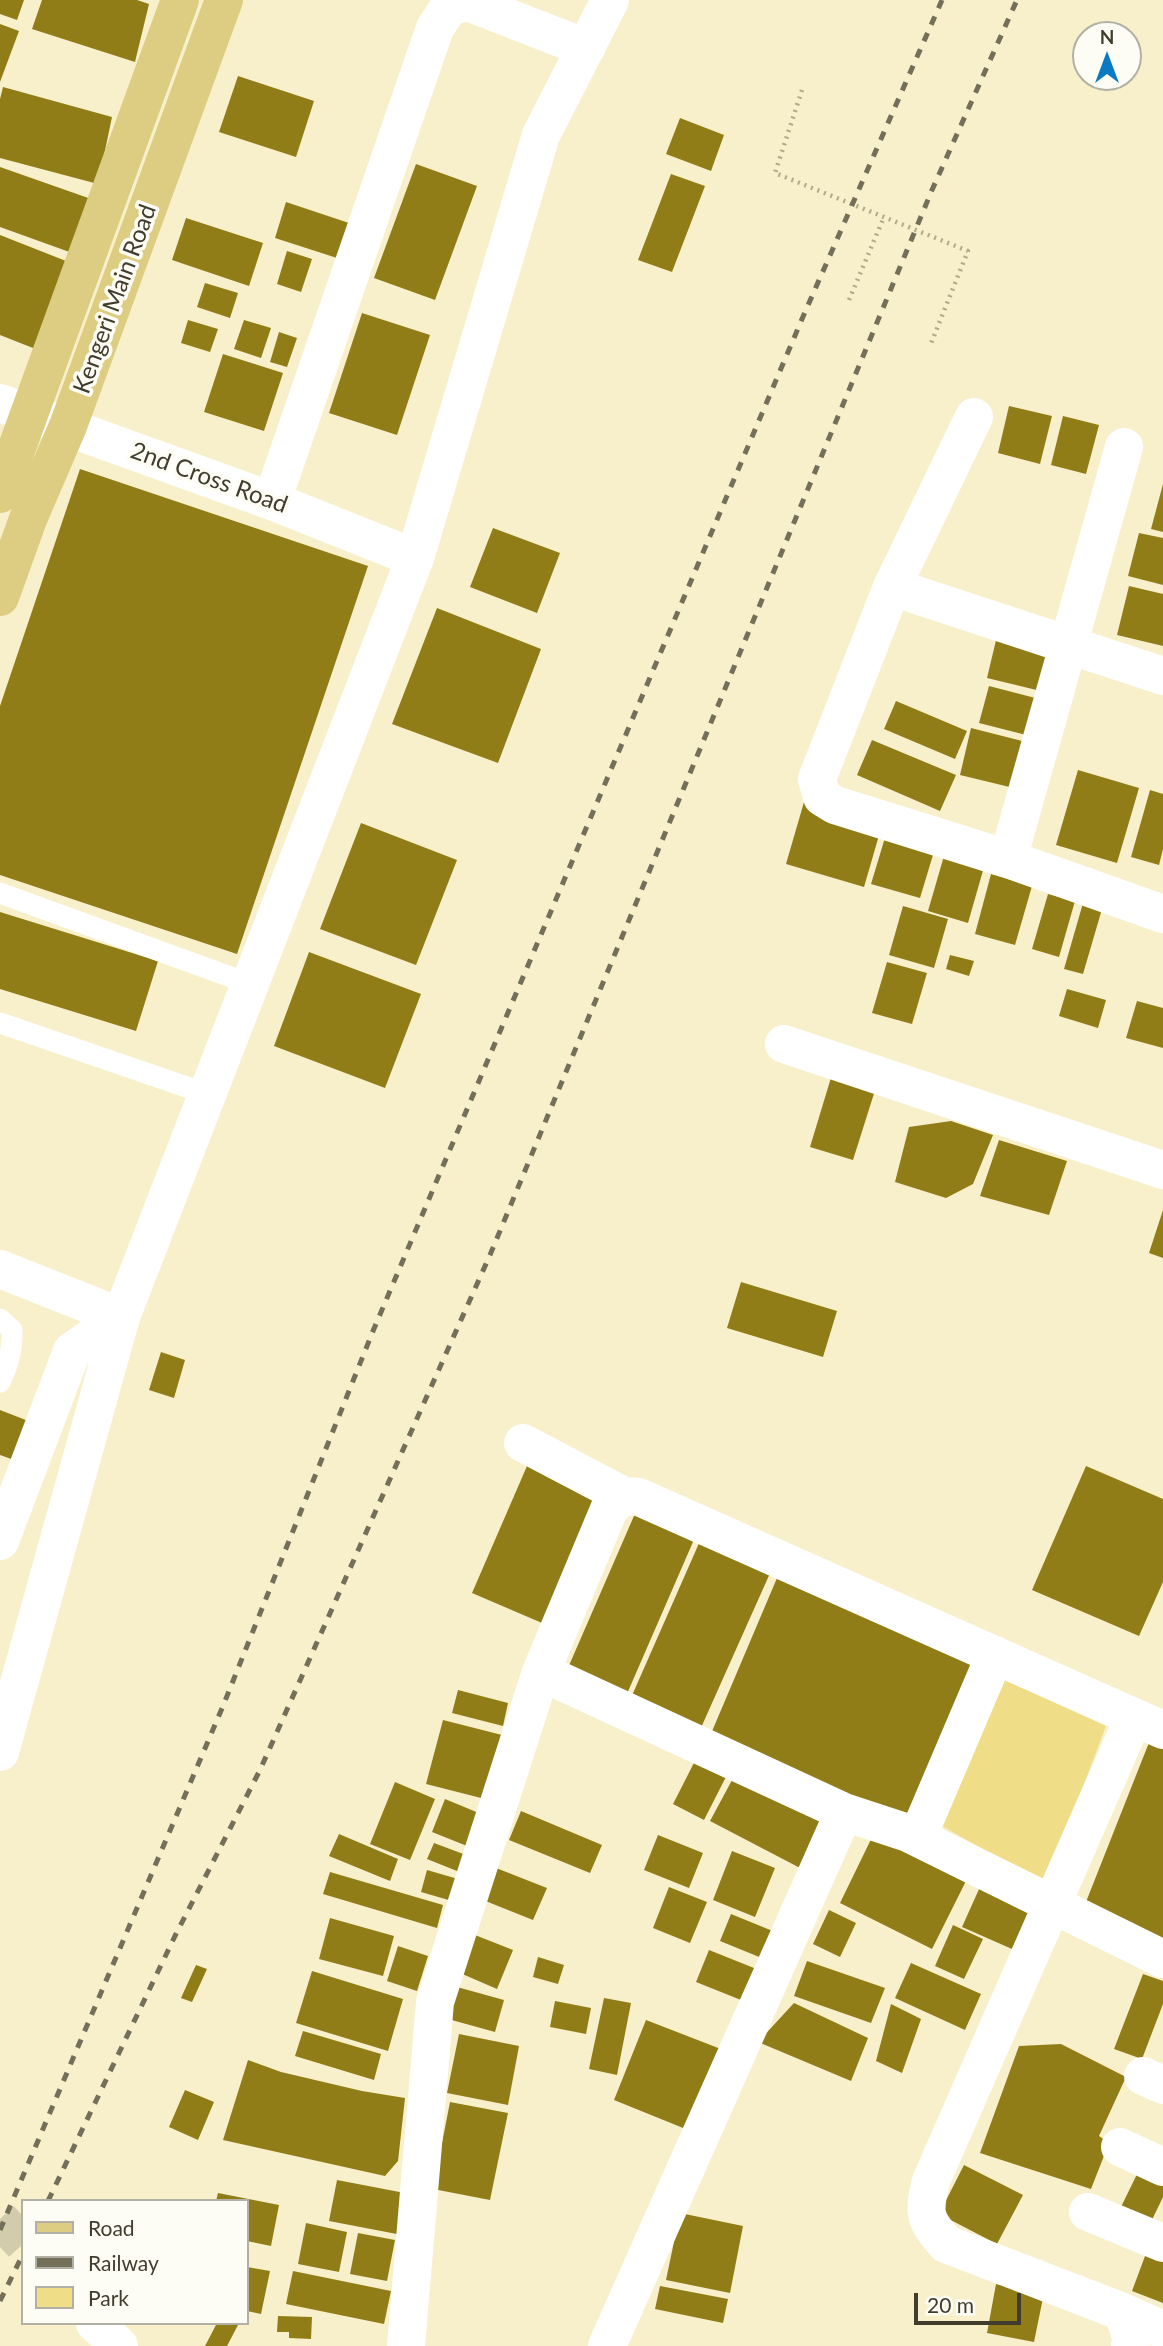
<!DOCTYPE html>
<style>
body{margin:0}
#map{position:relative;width:1163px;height:2346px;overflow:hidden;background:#f8f0cb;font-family:Lato,sans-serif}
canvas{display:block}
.legend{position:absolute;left:21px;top:2199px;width:228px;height:126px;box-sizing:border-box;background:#fefdf5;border:2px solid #b2b0a5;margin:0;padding:9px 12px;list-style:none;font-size:21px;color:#403d2e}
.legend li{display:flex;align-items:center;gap:14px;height:35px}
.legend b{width:35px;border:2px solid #b2b0a5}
.north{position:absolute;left:1072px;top:21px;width:70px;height:70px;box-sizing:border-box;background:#fefdf5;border:2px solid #b2b0a5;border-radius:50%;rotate:0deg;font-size:19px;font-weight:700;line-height:28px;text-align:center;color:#403d2e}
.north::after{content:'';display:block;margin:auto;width:24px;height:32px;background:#0979c3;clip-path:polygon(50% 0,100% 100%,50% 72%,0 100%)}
.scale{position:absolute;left:914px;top:2293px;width:107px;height:32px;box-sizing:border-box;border:4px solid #403d2e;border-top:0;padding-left:9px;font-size:21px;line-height:24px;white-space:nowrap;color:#403d2e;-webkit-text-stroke:5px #fefdf5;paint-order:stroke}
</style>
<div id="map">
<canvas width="1163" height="2346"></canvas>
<ul class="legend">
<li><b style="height:9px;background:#ddcd82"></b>Road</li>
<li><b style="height:9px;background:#736f59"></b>Railway</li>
<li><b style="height:19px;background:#f0dd88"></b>Park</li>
</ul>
<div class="north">N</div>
<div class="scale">20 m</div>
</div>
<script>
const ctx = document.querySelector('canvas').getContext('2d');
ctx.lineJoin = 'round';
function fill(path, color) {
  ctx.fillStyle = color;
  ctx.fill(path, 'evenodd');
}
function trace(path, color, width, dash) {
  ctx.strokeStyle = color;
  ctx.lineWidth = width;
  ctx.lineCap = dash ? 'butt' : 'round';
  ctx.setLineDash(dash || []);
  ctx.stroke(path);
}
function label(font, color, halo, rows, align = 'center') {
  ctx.font = font + ' Lato,sans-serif';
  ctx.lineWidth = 7;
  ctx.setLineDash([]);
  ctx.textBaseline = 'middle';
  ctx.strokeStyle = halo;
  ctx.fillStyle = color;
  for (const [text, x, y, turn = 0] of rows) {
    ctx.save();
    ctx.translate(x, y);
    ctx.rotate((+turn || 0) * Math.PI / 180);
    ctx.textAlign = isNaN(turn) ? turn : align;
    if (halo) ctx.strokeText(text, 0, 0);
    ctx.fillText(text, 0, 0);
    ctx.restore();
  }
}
const green = new Path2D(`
 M1005,1680L1106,1726L1046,1885L942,1826Z`);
const building = new Path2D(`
 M0,0H24L17,20L0,14Z
 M42,0H137L149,4L135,62L32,29Z
 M0,24L19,31L0,82Z
 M238,76L314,101L296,157L219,132Z
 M3,87L112,117L98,184L0,158V99Z
 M680,118L724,135L711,171L666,154Z
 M416,164L477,186L435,300L374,278Z
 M0,167L94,200L75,254L0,227Z
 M671,174L705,186L672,272L638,260Z
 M286,202L349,223L337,258L275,238Z
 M186,218L263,243L249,286L172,260Z
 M0,235L66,261L38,350L0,335Z
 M287,251L312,259L301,292L277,284Z
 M205,283L238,293L230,318L197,307Z
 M362,313L430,335L397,435L329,413Z
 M188,320L218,329L210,352L181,343Z
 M244,320L271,328L261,358L234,349Z
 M279,332L297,338L287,367L270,362Z
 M223,354L283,373L264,431L204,412Z
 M1009,406L1052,416L1040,464L998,453Z
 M1063,416L1099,425L1086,474L1051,465Z
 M80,469L368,566L237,954L0,875V706Z
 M1163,484V532L1151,529Z
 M493,528L560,553L537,613L470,587Z
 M1139,533L1163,538V585L1128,576Z
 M1129,586L1163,594V646L1117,635Z
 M437,608L541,649L498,763L392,724Z
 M997,636L1060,651L1049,693L987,678Z
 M989,686L1047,701L1038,738L979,723Z
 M896,701L967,731L955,759L884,729Z
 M971,728L1034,744L1022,790L960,775Z
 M872,740L956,775L940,811L857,775Z
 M1078,770L1139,788L1117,863L1056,845Z
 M1150,790L1163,794V849L1159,865L1131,857Z
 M804,802L882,825L864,887L786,864Z
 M361,823L457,860L416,965L320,929Z
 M887,831L936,845L920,898L871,884Z
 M946,849L986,860L968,923L928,911Z
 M991,874L1032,886L1015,945L975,934Z
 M1048,894L1075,901L1059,957L1032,949Z
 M1083,903L1102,909L1083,974L1064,969Z
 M903,906L948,919L934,968L889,955Z
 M0,912L158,961L136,1031L0,989Z
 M309,952L421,994L385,1088L274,1046Z
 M950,955L974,961L969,976L946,969Z
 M887,962L927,973L912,1024L872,1013Z
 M1067,989L1106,1000L1098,1028L1059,1016Z
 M1137,1001L1163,1008V1048L1126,1038Z
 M833,1071L877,1084L853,1160L810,1147Z
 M951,1121L993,1135L973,1184L946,1198L895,1182L909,1127Z
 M999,1140L1067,1161L1049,1215L980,1196Z
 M1163,1210V1258L1149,1253Z
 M741,1282L837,1311L823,1357L727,1328Z
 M161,1352L185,1360L174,1398L149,1390Z
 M0,1410L31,1422L17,1461L0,1455Z
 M527,1466L605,1499L549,1626L472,1593Z
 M1086,1466L1163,1499V1582L1139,1636L1032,1590Z
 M637,1509L696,1535L623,1703L564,1677Z
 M700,1541L771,1571L700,1730L630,1700Z
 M777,1578L987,1667L919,1824L710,1736Z
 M458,1690L508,1703L503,1726L452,1713Z
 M443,1720L502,1735L485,1799L426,1784Z
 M1150,1740L1163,1745V1944L1082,1912Z
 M698,1755L729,1771L704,1820L673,1804Z
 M738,1769L830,1816L802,1869L710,1821Z
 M395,1782L435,1799L410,1860L370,1844Z
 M445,1799L486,1816L472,1848L432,1832Z
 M521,1811L602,1845L590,1873L509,1840Z
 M877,1827L970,1873L932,1949L840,1903Z
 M339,1834L398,1859L390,1881L329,1856Z
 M658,1835L703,1853L689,1888L644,1870Z
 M434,1843L474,1858L467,1875L427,1859Z
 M732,1851L775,1868L755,1917L713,1900Z
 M491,1866L547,1888L533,1920L478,1898Z
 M427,1870L458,1879L452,1901L421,1892Z
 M330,1872L443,1905L437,1928L323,1894Z
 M984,1878L1034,1901L1012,1949L962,1927Z
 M669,1887L707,1902L690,1943L653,1928Z
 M829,1910L856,1923L840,1957L813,1944Z
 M731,1914L780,1934L769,1961L720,1941Z
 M330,1918L394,1936L383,1976L319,1959Z
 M953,1925L983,1939L964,1979L935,1966Z
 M475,1935L513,1950L497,1989L460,1973Z
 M398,1946L428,1956L417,1991L387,1981Z
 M709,1950L764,1972L751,2004L696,1982Z
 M538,1957L564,1965L558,1984L533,1977Z
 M807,1961L885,1988L871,2023L794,1996Z
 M911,1963L981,1994L965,2030L895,1998Z
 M196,1965L207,1969L192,2002L181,1998Z
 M312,1971L403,1999L388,2051L296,2023Z
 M1143,1974L1163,1981V2004L1142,2059L1114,2049Z
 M457,1987L504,2000L495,2032L448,2019Z
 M604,1998L631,2003L617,2075L589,2069Z
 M555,2001L591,2008L586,2034L550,2027Z
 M794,2003L868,2038L851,2081L758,2042Z
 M891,2004L921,2019L902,2073L876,2061Z
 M646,2020L726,2051L693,2132L614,2100Z
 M303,2031L381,2054L374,2080L295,2056Z
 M459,2034L519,2046L508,2105L447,2093Z
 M1061,2044L1126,2077L1099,2136L1109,2143L1091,2189L980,2153L1019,2046Z
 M248,2060L281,2072L362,2091L405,2098L398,2161L385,2176L223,2140Z
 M185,2090L214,2102L198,2140L169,2127Z
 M450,2102L508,2113L490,2200L433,2189Z
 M964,2165L1023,2195L997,2244L939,2214Z
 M1141,2166L1163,2176V2197L1149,2226L1119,2211Z
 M337,2180L410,2194L402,2235L329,2221Z
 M218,2193L279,2205L271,2246L247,2241V2201H216Z
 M680,2213L743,2226L730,2293L666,2280Z
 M306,2223L347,2232L339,2272L298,2264Z
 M358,2233L395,2240L387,2281L350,2274Z
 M1148,2248L1163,2253V2303L1132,2291Z
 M247,2267L270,2271L261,2314L247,2311Z
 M293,2271L391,2291L384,2324L286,2304Z
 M996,2284L1044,2293L1034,2342L987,2333Z
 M660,2286L728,2299L723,2323L655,2309Z
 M278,2316L312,2317L311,2339L289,2338V2332H277Z
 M217,2323L238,2325L227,2346H205Z`);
const streetTunnel = new Path2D(`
 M0,2219L23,2244`);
const path = new Path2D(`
 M802,90L775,173L968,251L930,346
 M849,300L884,217`);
const lane = new Path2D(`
 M0,893L250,984
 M0,1023L207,1094
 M0,1319L12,1330C13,1349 8,1366 0,1382`);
const street = new Path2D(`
 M0,403L272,501L415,558
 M974,417L892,587L817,779L822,797L835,805L1008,859L1163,914
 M272,501L435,28L449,7L468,2L586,48
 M892,587L1163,676
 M1008,859L1124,447
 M784,1044L1163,1170
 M0,1269L121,1317
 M523,1443L624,1496L639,1497L1163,1730
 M541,1672L844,1812
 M908,1833L1163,1959
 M1143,2076L1163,2085
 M1120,2147L1163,2167
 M1088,2212L1163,2243
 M1123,2312L1163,2330
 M95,2323L119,2346
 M406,2346L435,2002L541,1672L610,1507L624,1496
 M607,2346L844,1812L908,1833L921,1829L995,1655
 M1130,2346L1132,2340L1123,2312L946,2244C924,2219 923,2213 931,2181L1134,1717`);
const secondary = new Path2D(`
 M0,1541L72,1351L121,1317
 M0,1752L121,1317L415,558L541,135L610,0`);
const primary = new Path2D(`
 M0,494L180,0
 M0,597L28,519L68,426L224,0`);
const rail = new Path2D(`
 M48,2201L175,1936L260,1770L490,1255L932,190L1017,0
 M0,2230L223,1706L373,1331L802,319L942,0
 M0,2301L23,2254`);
const streetNames = [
 ["Kengeri Main Road",115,299,-70],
 ["2nd Cross Road",209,478,20]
];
fill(green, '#f0dd88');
fill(building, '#917d18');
trace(streetTunnel, '#d3ccac', 38, [38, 19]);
trace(path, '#b0aa8d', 4.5, [2, 5]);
trace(lane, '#fff', 21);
trace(street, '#fff', 38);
trace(secondary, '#fff', 38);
trace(primary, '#ddcd82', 38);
trace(rail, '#736f59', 5, [9, 9]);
label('24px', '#403d2e', '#fefdf5', streetNames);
</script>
